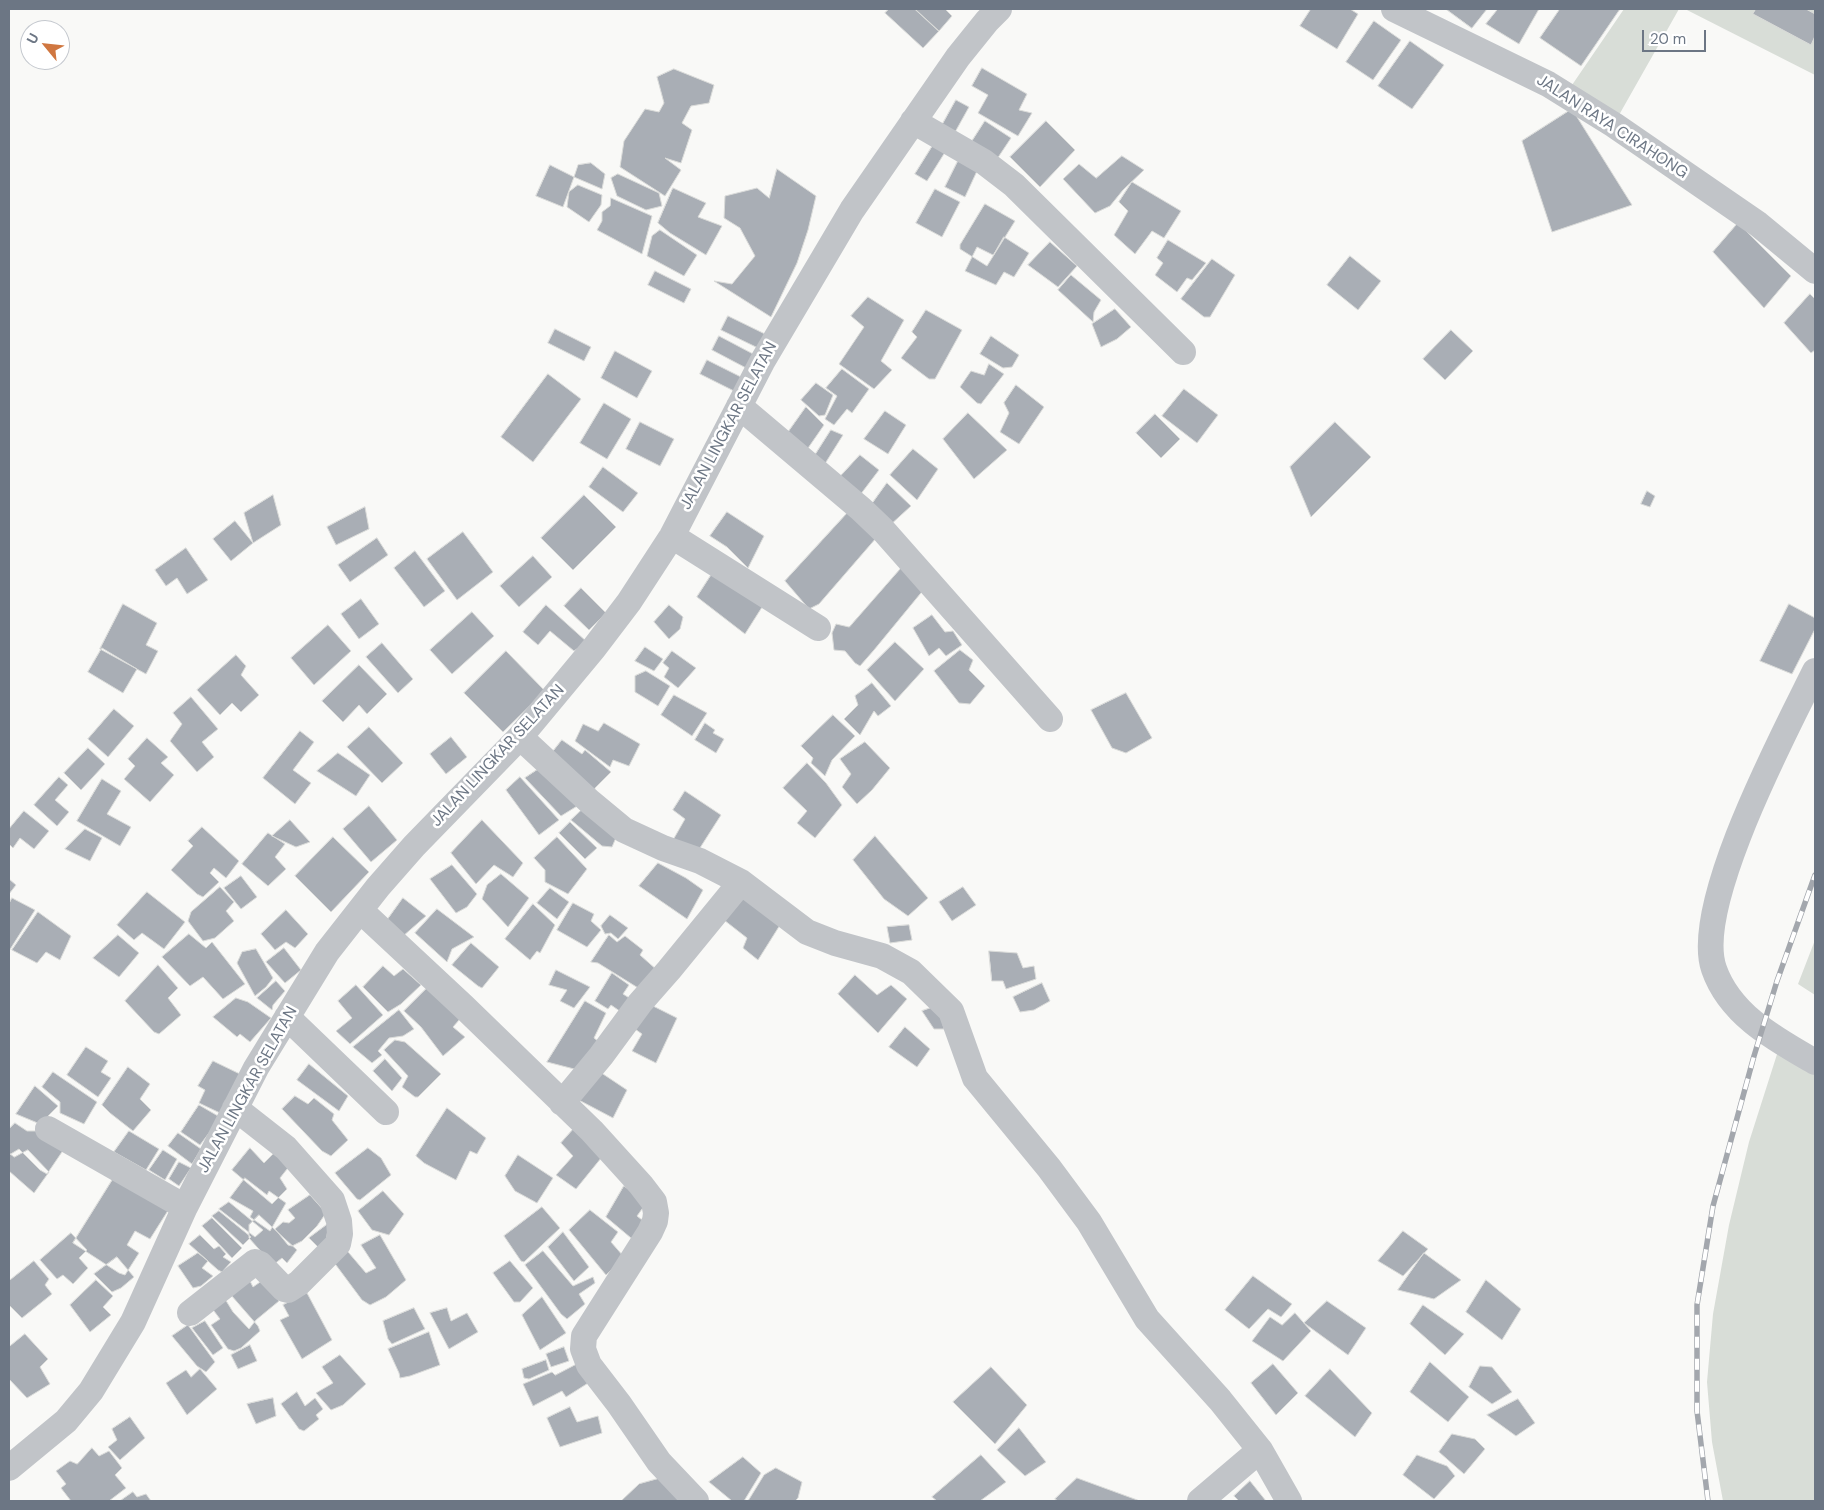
<!DOCTYPE html>
<style>
body{margin:0}
#map{position:relative;width:1824px;height:1510px;overflow:hidden;background:#f9f9f7;font-family:"DM Sans",sans-serif}
canvas{display:block}
.frame{position:absolute;inset:0;border:10px solid #6c7684;pointer-events:none}
.north{position:absolute;left:20px;top:20px;width:50px;height:50px;box-sizing:border-box;background:#fff;border:1px solid #c4c8ce;border-radius:50%;rotate:298deg;font-size:14px;font-weight:700;line-height:20px;text-align:center;color:#6c7684}
.north::after{content:'';display:block;margin:auto;width:18px;height:22px;background:#d07740;clip-path:polygon(50% 0,100% 100%,50% 72%,0 100%)}
.scale{position:absolute;left:1642px;top:30px;width:64px;height:22px;box-sizing:border-box;border:2px solid #6c7684;border-top:0;padding-left:6px;font-size:15px;line-height:18px;white-space:nowrap;color:#6c7684;-webkit-text-stroke:4px #fff;paint-order:stroke}
</style>
<div id="map">
<canvas width="1824" height="1510"></canvas>
<div class="frame"></div>
<div class="north">U</div>
<div class="scale">20 m</div>
</div>
<script>
const ctx = document.querySelector('canvas').getContext('2d');
ctx.lineJoin = 'round';
function fill(path, color) {
  ctx.fillStyle = color;
  ctx.fill(path, 'evenodd');
}
function trace(path, color, width, dash) {
  ctx.strokeStyle = color;
  ctx.lineWidth = width;
  ctx.lineCap = dash ? 'butt' : 'round';
  ctx.setLineDash(dash || []);
  ctx.stroke(path);
}
function label(font, color, halo, rows, align = 'center') {
  ctx.font = font + ' "DM Sans",sans-serif';
  ctx.lineWidth = 5;
  ctx.setLineDash([]);
  ctx.textBaseline = 'middle';
  ctx.strokeStyle = halo;
  ctx.fillStyle = color;
  for (const [text, x, y, turn = 0] of rows) {
    ctx.save();
    ctx.translate(x, y);
    ctx.rotate((+turn || 0) * Math.PI / 180);
    ctx.textAlign = isNaN(turn) ? turn : align;
    if (halo) ctx.strokeText(text, 0, 0);
    ctx.fillText(text, 0, 0);
    ctx.restore();
  }
}
const green = new Path2D(`
 M1624,9H1679L1619,115L1572,85Z
 M1685,9H1815V75Z
 M1815,940V995L1798,984Z
 M1779,1048L1815,1069V1501H1723L1712,1442L1707,1382L1713,1314L1729,1225L1749,1142Z`);
const building = new Path2D(`
 M889,9H915L939,31L923,48L885,13Z
 M915,9H945L952,16L939,31Z
 M1311,9H1350L1358,14L1337,49L1300,26Z
 M1446,9H1487L1472,28Z
 M1498,9H1539L1519,44L1486,24Z
 M1560,9H1620L1581,66L1540,38Z
 M1756,9H1806L1815,14V36L1811,45L1753,14Z
 M1374,21L1401,40L1373,80L1346,62Z
 M1410,41L1444,65L1412,109L1378,86Z
 M982,68L1027,94L1019,110L1032,113L1018,136L978,113L988,95L972,86Z
 M674,69L714,85L709,103L691,106L682,123L692,130L681,163L665,158L681,170L665,196L620,167L624,141L645,109L659,112L664,103L657,77Z
 M956,100L969,107L954,134L941,127Z
 M1572,109L1632,205L1552,232L1522,141Z
 M985,121L1011,138L993,165L967,149Z
 M1046,121L1075,150L1040,187L1010,157Z
 M935,142L947,149L927,181L915,174Z
 M1122,156L1144,170L1123,190L1110,206L1095,213L1063,179L1079,164L1096,178Z
 M958,161L977,171L965,197L945,187Z
 M591,163L605,174L602,189L574,177L578,165Z
 M550,165L574,177L563,207L536,196Z
 M777,169L816,196L808,230L797,263L771,317L714,281L732,284L755,256L740,228L724,218L725,196L757,188L769,198Z
 M618,174L659,193L662,206L646,210L617,196L611,178Z
 M1132,182L1181,211L1164,238L1152,231L1135,254L1114,235L1128,211L1119,202Z
 M578,185L602,195L601,205L589,222L567,207L569,192Z
 M673,188L706,203L698,217L722,226L706,255L670,233L658,223Z
 M935,189L960,202L942,237L916,223Z
 M611,198L652,216L642,254L597,230L602,221V212L610,206Z
 M985,204L1015,221L987,266L960,249V245Z
 M1738,223L1791,276L1764,308L1713,252Z
 M660,230L697,255L684,276L647,256L652,236Z
 M1004,237L1029,253L1014,277L1004,272L996,285L965,271L977,247L993,255Z
 M1168,240L1206,263L1192,280L1187,278L1177,292L1155,275L1163,263L1157,258Z
 M1050,242L1077,266L1058,287L1028,265Z
 M1350,256L1381,281L1358,310L1327,285Z
 M1212,259L1235,275L1210,317H1204L1181,299Z
 M655,271L691,289L684,303L648,285Z
 M1071,275L1101,300L1094,312L1093,322L1058,290Z
 M1810,294L1815,299V350L1811,353L1784,323Z
 M868,297L904,320L881,361L892,370L874,389L839,364L864,327L851,316Z
 M1115,309L1131,327L1117,339L1101,347L1092,324Z
 M926,310L962,330L935,379H929L901,358L917,337L912,332Z
 M728,316L765,334L758,348L721,330Z
 M555,329L591,347L584,361L548,343Z
 M1451,330L1473,351L1445,380L1423,359Z
 M719,336L755,355L748,369L712,350Z
 M991,336L1019,355L1012,367L1003,368L980,354Z
 M615,351L652,371L637,398L601,378Z
 M707,360L743,378L736,392L700,374Z
 M989,364L1004,374L981,404L977,403L960,387L971,371L984,375Z
 M842,369L869,389L852,413L847,409L834,425L825,419L837,396L826,388Z
 M548,374L581,399L533,462L501,437Z
 M816,383L833,395L825,415L819,416L801,400Z
 M1016,385L1044,407L1019,444L1000,432L1009,413L1004,403Z
 M1184,389L1218,415L1197,443L1162,416Z
 M604,403L631,419L607,459L580,443Z
 M806,407L824,425L806,451L784,438Z
 M885,411L906,425L888,454L864,439Z
 M968,413L1007,450L974,479L943,439Z
 M1155,414L1180,439L1161,458L1136,433Z
 M640,422L674,439L660,466L626,449Z
 M1335,422L1371,457L1311,517L1290,467Z
 M831,430L843,435L821,470L810,463Z
 M913,449L938,469L917,500L890,475Z
 M860,455L879,470L857,499L837,480Z
 M603,467L638,493L623,512L589,487Z
 M887,483L911,506L888,527L869,508Z
 M1647,491L1655,496L1650,507L1641,504Z
 M273,495L281,525L253,543L244,513Z
 M584,495L616,527L573,570L541,538Z
 M365,507L369,529L336,545L327,527Z
 M851,509L877,537L819,604L809,609L785,581Z
 M727,512L764,536L748,568L727,547L710,536Z
 M235,521L253,543L231,561L213,539Z
 M463,532L493,572L457,600L427,559Z
 M377,538L388,555L350,582L338,565Z
 M186,548L208,580L187,594L177,578L166,586L155,570Z
 M415,551L445,591L424,607L394,568Z
 M533,556L552,577L519,607L500,586Z
 M717,566L764,604L745,634L697,597Z
 M903,566L925,588L874,650L860,666L855,663L845,651L834,650L832,633L836,624L849,627Z
 M581,588L606,613L589,630L564,606Z
 M361,599L379,624L359,639L341,614Z
 M123,604L157,623L146,645L158,651L146,674L100,649Z
 M1789,604L1815,618V629L1792,674L1760,661Z
 M546,605L587,642L574,651L550,631L538,645L523,632Z
 M669,605L683,617L680,629L669,639L654,622Z
 M472,612L494,636L452,674L430,650Z
 M932,615L945,632L953,631L962,645L946,656L939,648L929,656L913,628Z
 M328,625L351,651L314,685L291,658Z
 M895,642L924,669L895,701L867,670Z
 M382,643L413,679L398,693L366,657Z
 M645,647L663,659L654,671L635,661Z
 M102,648L137,669L123,693L88,672Z
 M960,650L973,660L969,670L985,686L970,704L959,703L934,671Z
 M506,651L545,691L503,732L464,693Z
 M672,651L696,668L678,688L664,677L669,668L663,663Z
 M236,655L246,666L241,675L259,695L241,712L232,703L220,715L197,690Z
 M359,665L387,694L367,714L359,705L343,722L322,701Z
 M646,671L670,686L658,706L635,692V676Z
 M872,683L891,706L878,716L874,711L860,735L844,719L858,705L855,696Z
 M1126,693L1152,738L1126,753L1112,748L1091,710Z
 M674,695L707,713L692,736L661,715Z
 M191,697L218,729L202,742L214,757L197,772L170,741L182,724L173,713Z
 M114,709L134,726L108,757L88,739Z
 M833,715L855,736L832,760L825,776L811,763L813,758L801,746Z
 M604,723L640,744L629,766L613,760L610,767L575,741L583,724L598,731Z
 M705,723L715,730L713,733L724,739L716,753L695,740Z
 M369,727L403,763L382,783L347,747Z
 M300,731L314,742L293,770L311,783L295,804L263,778Z
 M451,737L467,757L446,774L430,754Z
 M147,738L168,757L161,763L174,775L150,802L124,779L135,766L128,759Z
 M562,740L582,754L585,750L611,772L595,788L592,796L547,759Z
 M865,742L890,768L872,790L857,804L842,787L851,774L840,759Z
 M88,748L105,764L81,790L64,773Z
 M338,753L370,775L356,796L317,771Z
 M807,763L826,783L842,805L815,838L797,823L807,811L783,788Z
 M543,766L582,803L561,816L525,778Z
 M59,777L68,785L55,800L69,812L57,826L34,805Z
 M520,777L559,820L539,835L506,790Z
 M102,779L121,791L107,814L131,827L120,846L77,821Z
 M685,791L721,815L698,851L673,840L685,819L673,810Z
 M369,806L397,840L371,862L343,829Z
 M586,806L618,833L612,847L602,846L571,820Z
 M24,811L49,831L34,849L20,838L13,848L9,844V829Z
 M290,820L310,842L296,847L272,836Z
 M482,820L523,863L513,877L494,865L476,884L451,853Z
 M570,822L597,848L585,859L559,833Z
 M202,827L239,861L226,878L214,868L210,873L219,882L203,897L197,894L171,870L193,846L188,841Z
 M85,829L102,838L90,861L65,849Z
 M268,833L285,844L275,857L286,869L268,886L242,864Z
 M875,836L928,898L908,916L884,899L853,860Z
 M333,837L369,872L331,912L295,876Z
 M557,837L587,869L568,894L545,882V870L534,858Z
 M658,863L686,878L703,890L687,919L639,886Z
 M452,865L477,894L467,907L456,913L430,879Z
 M501,874L529,898L508,927L482,899L487,885Z
 M241,876L257,897L241,909L224,888Z
 M9,879L16,885L9,894Z
 M220,887L234,902L226,911L234,921L215,938L203,941L188,921L191,912Z
 M963,887L976,905L952,921L939,902Z
 M550,888L569,902L557,919L537,903Z
 M147,892L185,922L164,949L142,933L134,940L117,925Z
 M745,896L780,925L758,960L743,948L747,938L724,920Z
 M12,898L35,910L9,951V904Z
 M403,898L426,916L402,937L385,923Z
 M573,903L594,914L591,921L601,930L587,947L557,930Z
 M533,904L555,925L540,953L537,951L530,960L505,939Z
 M437,909L474,937L452,949L447,962L415,933Z
 M286,910L308,934L295,948L286,942L275,950L261,934Z
 M38,912L71,936L60,960L46,952L37,963L12,950Z
 M610,915L628,928L618,939L611,933L605,934L601,926Z
 M909,925L912,940L890,943L887,927Z
 M189,934L206,948L212,942L245,984L223,999L203,977L190,986L162,957Z
 M118,935L139,953L119,977L93,958Z
 M609,935L617,942L625,936L643,950L640,955L658,971L643,991L598,963L591,962Z
 M471,943L499,967L482,988L478,986L452,965Z
 M284,948L301,970L285,983L266,962Z
 M256,949L273,978L266,987L255,996L237,963L242,952Z
 M989,951L1017,953L1023,968L1034,966L1036,979L1006,989L1003,981H992Z
 M158,965L178,988L168,998L181,1015L159,1034L154,1032L125,1001Z
 M383,966L394,976L403,969L421,985L401,1004L388,1012L363,987Z
 M556,970L590,987L574,1008L560,1001L567,990L549,985Z
 M612,973L629,985L623,994L634,1001L624,1014L611,1005L608,1009L595,1001Z
 M855,975L877,995L891,985L907,999L878,1033L838,994Z
 M276,981L285,991L273,1005L272,1010L257,998Z
 M1042,983L1050,1001L1034,1010L1020,1012L1013,997Z
 M356,985L383,1015L350,1044L336,1031L352,1018L338,1001Z
 M429,986L466,1012L453,1027L465,1037L443,1056L421,1027L404,1011Z
 M236,998L248,1002L271,1018L250,1042L240,1034L237,1037L213,1017Z
 M585,1001L606,1013L594,1038L603,1045L578,1070L547,1062Z
 M645,1002L677,1018L656,1063L632,1051L642,1034L628,1024Z
 M939,1005L944,1029H934L922,1011Z
 M399,1010L414,1029L403,1036L389,1038L378,1051L382,1055L372,1063L353,1047Z
 M905,1027L930,1049L917,1067L889,1047Z
 M395,1040L405,1042L441,1074L418,1097H415L402,1087L408,1076L384,1050Z
 M86,1047L108,1061L101,1072L111,1078L98,1097L67,1075Z
 M385,1059L402,1078L392,1091L373,1071Z
 M213,1061L242,1075L220,1113L199,1103L205,1090L198,1086Z
 M309,1064L348,1096L339,1111L297,1080Z
 M128,1067L150,1084L140,1099L151,1110L133,1131L110,1113L102,1105Z
 M597,1070L627,1090L613,1118L575,1098Z
 M53,1072L97,1102L84,1124L60,1113V1102L42,1087Z
 M35,1086L58,1106L40,1124L16,1114Z
 M295,1096L308,1104L314,1098L334,1114L332,1120L348,1140L331,1156L322,1151L282,1109Z
 M199,1105L218,1116L212,1129L200,1145L181,1132Z
 M447,1108L486,1138L477,1154L470,1151L456,1180L424,1163L416,1156Z
 M15,1123L27,1131H42L64,1149L47,1174L40,1170L19,1149L9,1155V1129Z
 M577,1125L606,1152L576,1189L556,1175L573,1156L561,1143Z
 M129,1131L159,1149L146,1170L114,1152Z
 M178,1133L201,1149L192,1164L168,1146Z
 M250,1148L264,1163L277,1150L291,1164L280,1178L287,1189L272,1204L232,1170Z
 M368,1148L381,1158L391,1175L360,1200L357,1199L335,1173Z
 M28,1150L49,1172L34,1193L9,1171V1153L14,1157Z
 M163,1150L177,1159L165,1180L149,1170Z
 M518,1155L553,1178L537,1203L515,1191L505,1176Z
 M179,1162L191,1168L179,1186L169,1179Z
 M245,1178L267,1195L269,1191L286,1203L270,1231L250,1217L253,1211L230,1198Z
 M113,1179L169,1209L150,1239L135,1231L127,1245L139,1253L125,1275L119,1273L73,1243Z
 M624,1186L647,1202L637,1216L647,1224L636,1238H631L606,1217Z
 M383,1191L404,1214L389,1235L372,1230L358,1211Z
 M310,1195L326,1213L317,1226L302,1241L292,1246L288,1245L275,1229L283,1222L289,1223L295,1218L288,1210Z
 M229,1202L263,1230L255,1237L219,1209Z
 M542,1207L560,1228L524,1262L521,1261L504,1236Z
 M590,1210L618,1232L611,1242L624,1257L606,1275L569,1230Z
 M219,1211L251,1237L243,1245L212,1216Z
 M259,1215L297,1250L287,1263L282,1258L273,1265L249,1238V1225Z
 M212,1218L242,1248L232,1258L202,1226Z
 M329,1223L325,1248L320,1249L309,1238Z
 M1403,1231L1428,1249L1403,1276L1378,1261Z
 M563,1232L589,1267L574,1281L548,1247Z
 M71,1233L87,1250L79,1258L88,1268L73,1284L63,1275L57,1279L40,1260Z
 M200,1235L214,1249L219,1246L226,1254L223,1257L231,1262L222,1272L218,1270L189,1244Z
 M380,1235L406,1280L386,1297L370,1305L362,1300L330,1257L343,1246L366,1273L376,1268L361,1245Z
 M543,1251L573,1286L593,1277L595,1283L579,1294L585,1304L567,1319L561,1314L525,1265Z
 M198,1253L208,1261L202,1268L213,1276L201,1286L193,1288L178,1266Z
 M1424,1253L1461,1280L1434,1299L1398,1290Z
 M117,1257L134,1277L121,1288L112,1292L94,1274Z
 M34,1261L49,1279L45,1285L52,1294L22,1318L9,1305V1281Z
 M510,1261L533,1288L520,1302H514L493,1273Z
 M1253,1276L1292,1304L1281,1317L1268,1309L1249,1329L1225,1310Z
 M249,1279L253,1287L263,1280L279,1301L256,1320L249,1329L233,1312L225,1299Z
 M96,1280L113,1296L103,1307L111,1315L90,1332L70,1305Z
 M1486,1280L1521,1309L1502,1340L1466,1312Z
 M307,1293L332,1340L302,1359L280,1320L289,1316L283,1305Z
 M231,1295L258,1326L260,1331L241,1348L234,1351L228,1349L211,1325L220,1319L211,1307Z
 M542,1297L566,1333L540,1350L522,1315Z
 M1327,1301L1366,1328L1348,1355L1304,1323Z
 M1423,1305L1464,1334L1445,1355L1410,1324Z
 M414,1308L425,1329L392,1344L388,1339L383,1321Z
 M447,1308L451,1321L467,1313L478,1332L449,1349L430,1313Z
 M1295,1313L1311,1331L1283,1361L1252,1341L1270,1317L1282,1325Z
 M205,1321L223,1348L213,1355L192,1328Z
 M188,1325L215,1362L206,1372L197,1366L172,1336Z
 M429,1332L440,1365L410,1376L400,1378L399,1373L388,1349Z
 M25,1334L48,1359L40,1367L50,1384L27,1398L9,1379V1347Z
 M250,1345L257,1361L238,1369L231,1355Z
 M564,1347L569,1361L551,1367L546,1354Z
 M340,1355L366,1384L343,1405L331,1410L316,1393L333,1383L322,1367Z
 M546,1360L549,1370L529,1379L524,1378L522,1369Z
 M583,1361L593,1380L566,1397L562,1391L533,1406L523,1384L552,1372L555,1375Z
 M1430,1362L1469,1397L1448,1422L1410,1392Z
 M1273,1364L1298,1393L1276,1415L1251,1383Z
 M1480,1366L1492,1367L1512,1392L1492,1404L1469,1387Z
 M991,1367L1027,1405L995,1444L953,1402Z
 M200,1369L217,1389L187,1415L166,1383L186,1370L191,1377Z
 M1330,1369L1372,1413L1355,1437L1305,1396Z
 M297,1392L305,1406L315,1398L323,1409L316,1415L319,1419L304,1431L299,1429L281,1404Z
 M273,1398L276,1416L256,1424L247,1404Z
 M1518,1399L1535,1423L1516,1436L1487,1415Z
 M570,1407L577,1422L598,1416L602,1433L560,1447L547,1418Z
 M130,1417L145,1438L120,1460L108,1447L117,1440L112,1429Z
 M1019,1428L1046,1462L1025,1476L997,1450Z
 M1452,1434L1475,1439L1485,1449L1464,1474L1439,1452Z
 M92,1448L99,1456L109,1451L122,1468L115,1475L126,1488L109,1501H71L61,1488L66,1484L56,1471L70,1461L77,1464Z
 M981,1455L1006,1482L980,1501H937L932,1497Z
 M1417,1455L1447,1466L1455,1476L1434,1499L1403,1475Z
 M743,1457L761,1473L744,1501H732L709,1482Z
 M776,1468L802,1482L798,1498L795,1501H748L764,1475Z
 M661,1478L679,1501H621L639,1484Z
 M1077,1478L1140,1501H1058L1055,1499Z
 M1250,1481L1266,1501H1239L1234,1496Z
 M133,1492L137,1497L146,1494L151,1501H120Z`);
const minor = new Path2D(`
 M1394,9L1548,84L1614,125L1758,224L1815,271
 M913,121L984,162L1014,185L1183,352
 M739,406L861,509L883,530L1050,719
 M672,536L818,628
 M1815,671C1785,732 1692,906 1714,969C1730,1015 1775,1039 1815,1062
 M520,737L589,801L624,830L663,848L700,861L741,882L807,932L835,943L882,956L911,972L951,1011L975,1078L1049,1168L1089,1222L1147,1319L1220,1400L1260,1450L1289,1501
 M360,910L463,1006L592,1131L641,1185L654,1202L656,1213L655,1221L650,1232L584,1336L583,1349L589,1365L619,1404L659,1462L696,1501
 M287,1017L386,1112
 M562,1103L601,1056L640,1003L669,970L741,882
 M48,1129L185,1207
 M190,1313L255,1262L260,1264L284,1289L288,1290L299,1283L338,1244L340,1234L339,1221L332,1200L286,1148L235,1108
 M9,1468L66,1421L91,1391L133,1322L185,1207L256,1068L327,952L378,887L414,846L520,737L594,648L629,602L672,536L762,362L852,210L958,57L987,21L999,9
 M1200,1501L1260,1450`);
const rail = new Path2D(`
 M1708,1501L1697,1411V1305L1713,1206L1754,1056L1777,981L1815,875`);
const streetNames = [
 ["JALAN RAYA CIRAHONG",1612,127,33],
 ["JALAN LINGKAR SELATAN",729,426,-62],
 ["JALAN LINGKAR SELATAN",498,756,-47],
 ["JALAN LINGKAR SELATAN",248,1090,-61]
];
fill(green, '#d8ddd7');
fill(building, '#a9aeb5');
trace(building, '#dadbd9', 1);
trace(minor, '#c1c4c8', 26);
trace(rail, '#a3a7ad', 5.5);
trace(rail, '#fff', 4, [11]);
label('16px', '#6c7684', '#fff', streetNames);
</script>
